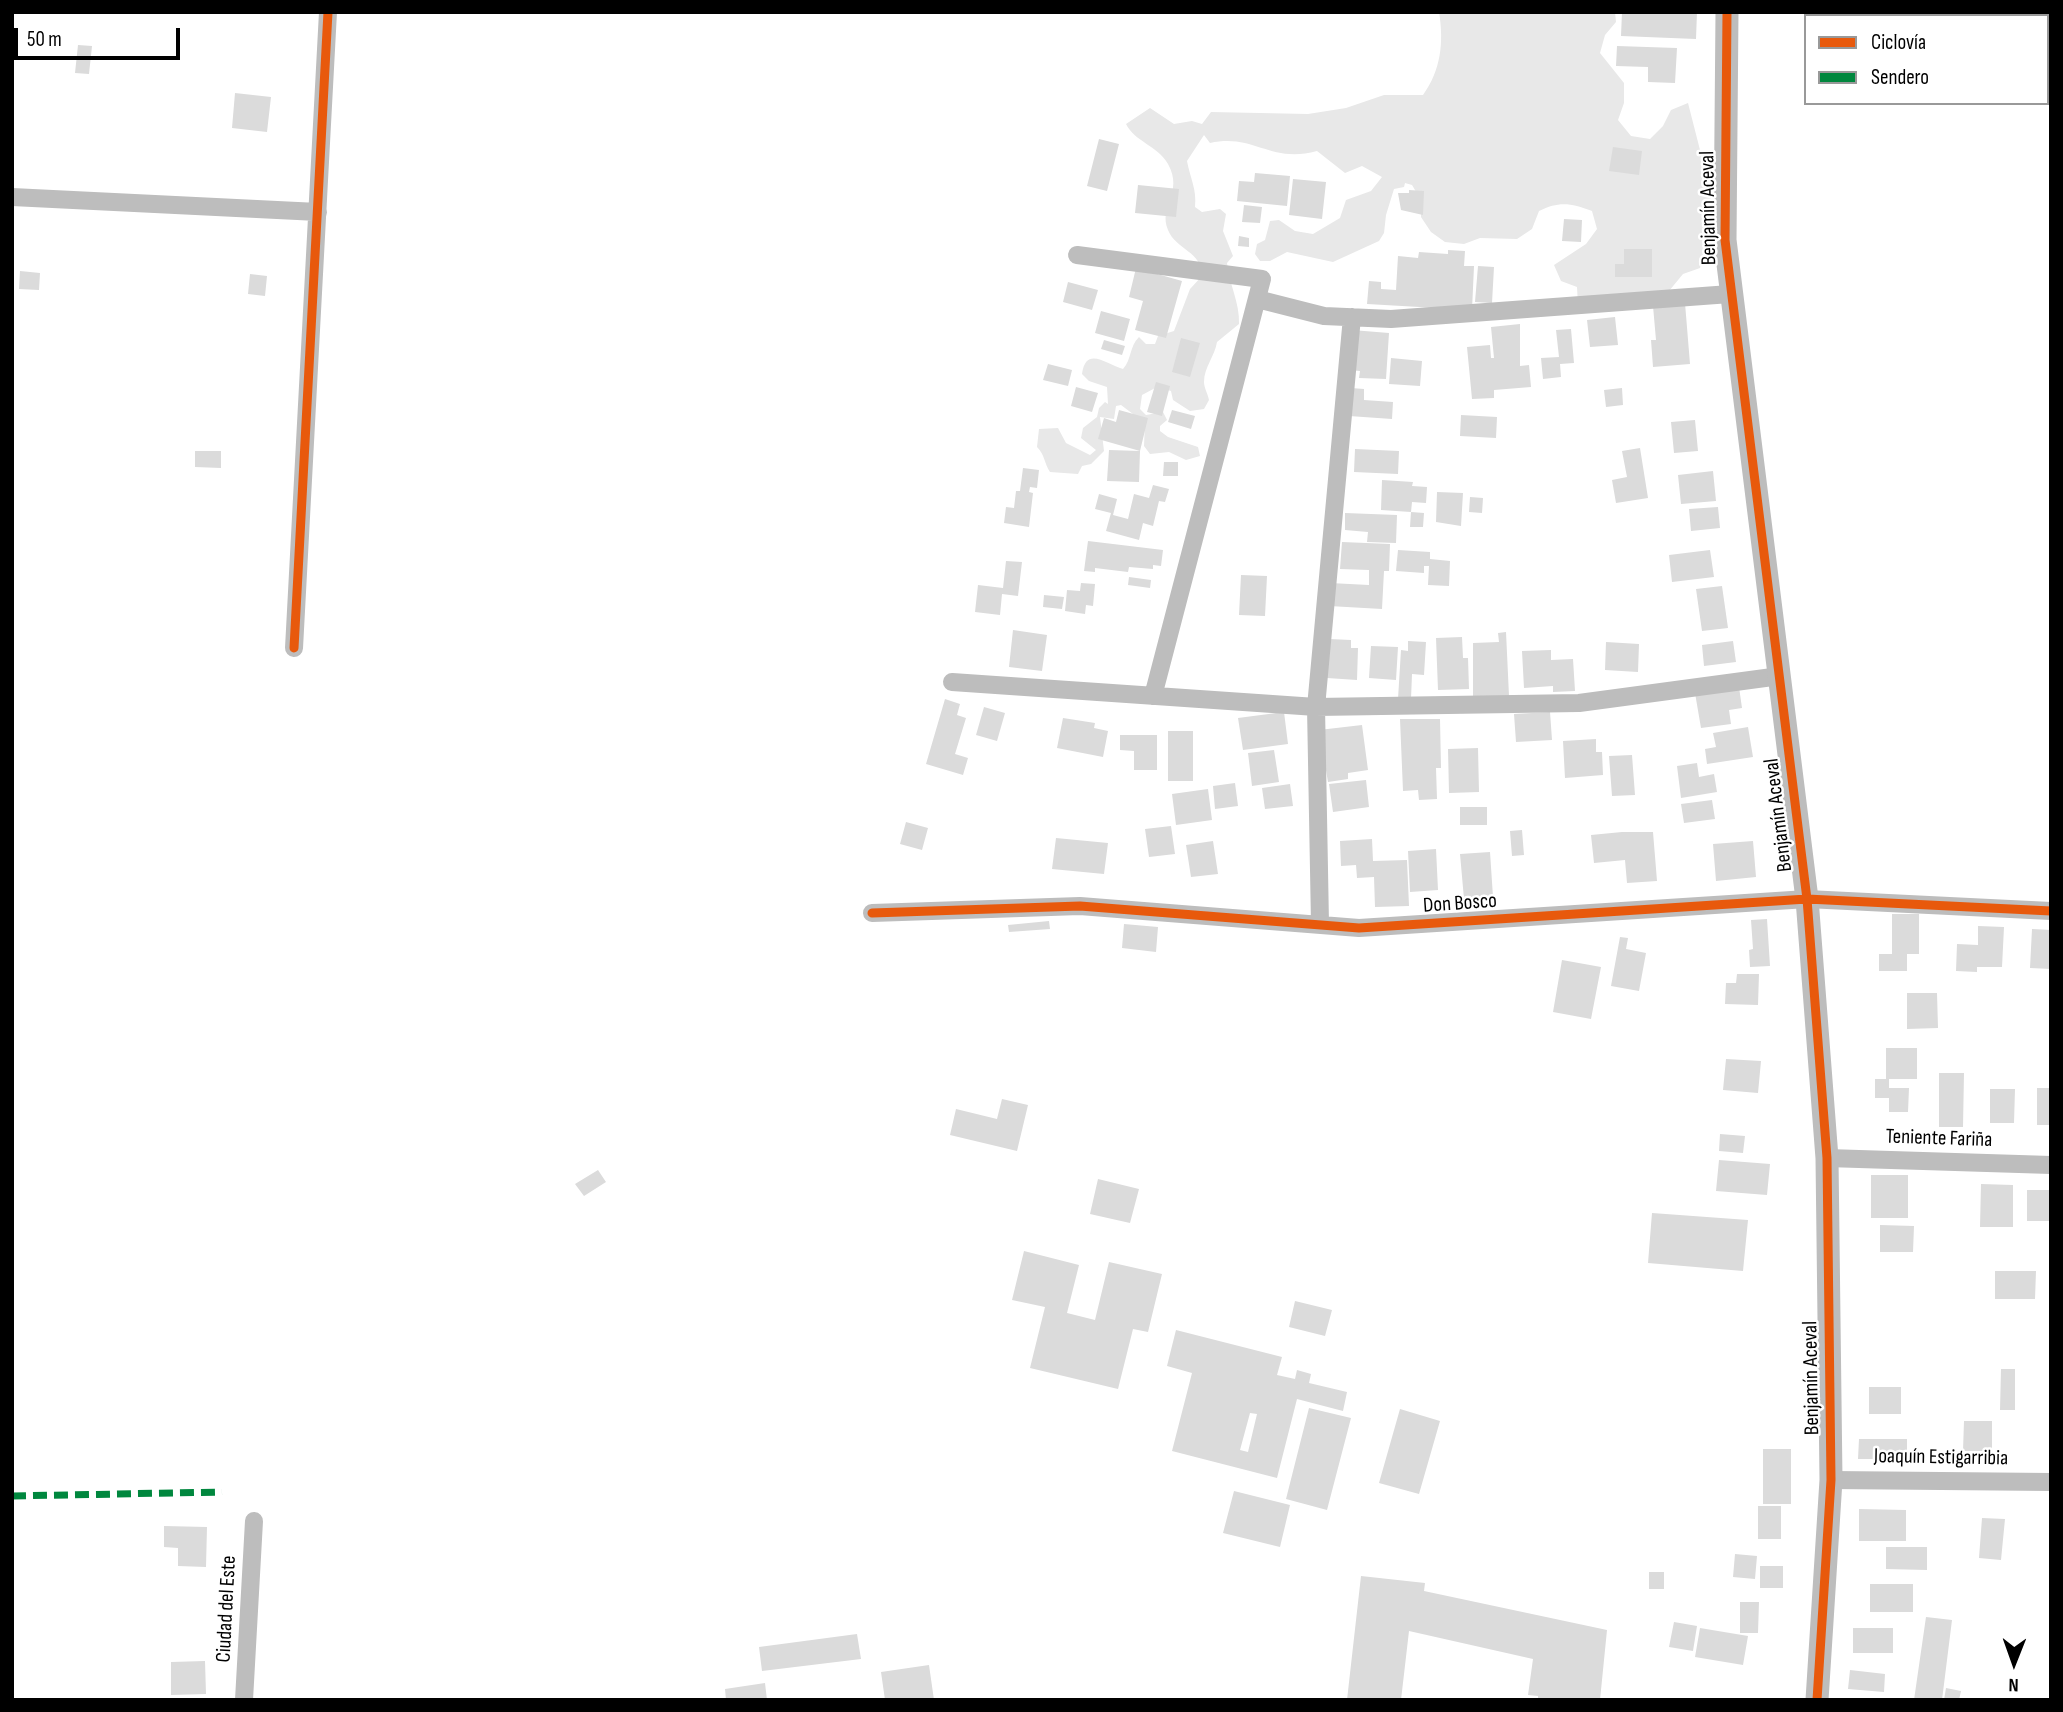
<!DOCTYPE html>
<meta charset="utf-8">
<style>
body{margin:0}
#map{position:relative;width:2063px;height:1712px;overflow:hidden;background:#fff;font-family:"Sofia Sans Condensed",sans-serif}
canvas{display:block}
.frame{position:absolute;inset:0;border:14px solid #000;pointer-events:none}
.legend{position:absolute;left:1804px;top:14px;width:245px;height:91px;box-sizing:border-box;background:#fff;border:2px solid #999;margin:0;padding:9px 12px;list-style:none;font-size:21px;color:#000}
.legend li{display:flex;align-items:center;gap:14px;height:35px}
.legend b{width:35px;border:2px solid #999}
.north{position:absolute;left:1979px;top:1628px;width:70px;height:70px;-webkit-text-stroke:5px #fff;paint-order:stroke;rotate:181deg;font-size:19px;font-weight:700;line-height:28px;text-align:center;color:#000}
.north::after{content:'';display:block;margin:auto;width:24px;height:32px;background:#000;clip-path:polygon(50% 0,100% 100%,50% 72%,0 100%)}
.scale{position:absolute;left:14px;top:28px;width:166px;height:32px;box-sizing:border-box;border:4px solid #000;border-top:0;padding-left:9px;font-size:21px;line-height:24px;white-space:nowrap;color:#000;-webkit-text-stroke:5px #fff;paint-order:stroke}
</style>
<div id="map">
<canvas width="2063" height="1712"></canvas>
<div class="frame"></div>
<ul class="legend">
<li><b style="height:9px;background:#e8590c"></b>Ciclovía</li>
<li><b style="height:9px;background:#00873e"></b>Sendero</li>
</ul>
<div class="north">N</div>
<div class="scale">50 m</div>
</div>
<script>
const ctx = document.querySelector('canvas').getContext('2d');
ctx.lineJoin = 'round';
function fill(path, color) {
  ctx.fillStyle = color;
  ctx.fill(path, 'evenodd');
}
function trace(path, color, width, dash) {
  ctx.strokeStyle = color;
  ctx.lineWidth = width;
  ctx.lineCap = dash ? 'butt' : 'round';
  ctx.setLineDash(dash || []);
  ctx.stroke(path);
}
function label(font, color, halo, rows, align = 'center') {
  ctx.font = font + ' "Sofia Sans Condensed",sans-serif';
  ctx.lineWidth = 5;
  ctx.setLineDash([]);
  ctx.textBaseline = 'middle';
  ctx.strokeStyle = halo;
  ctx.fillStyle = color;
  for (const [text, x, y, turn = 0] of rows) {
    ctx.save();
    ctx.translate(x, y);
    ctx.rotate((+turn || 0) * Math.PI / 180);
    ctx.textAlign = isNaN(turn) ? turn : align;
    if (halo) ctx.strokeText(text, 0, 0);
    ctx.fillText(text, 0, 0);
    ctx.restore();
  }
}
const green = new Path2D(`
 M1439,12H1615L1616,22L1605,35L1600,53L1624,83V103L1618,120L1631,136L1650,139L1663,126L1671,110L1688,103L1711,193L1709,232L1700,268L1683,274L1669,291L1578,305L1577,287L1561,281L1554,265L1586,244L1597,229L1592,211C1571,203 1559,201 1539,211L1532,229L1517,239L1480,238L1464,244L1445,242L1431,232L1421,217V200L1412,185L1405,183L1404,187L1394,189L1386,215L1384,233L1379,241L1333,262L1287,252L1270,261H1260L1255,254L1257,244L1265,240L1270,221L1279,220L1295,231L1313,234L1340,218L1346,200L1371,191L1382,177L1362,166L1345,173L1317,151C1270,164 1254,133 1210,143L1204,135L1187,161C1190,178 1197,189 1195,207L1202,212L1220,209L1226,214L1223,231L1233,256L1227,263C1229,284 1240,303 1239,324L1217,342C1215,356 1204,367 1204,382C1204,388 1208,394 1209,400L1204,409L1190,411L1173,400L1171,391L1157,387L1142,395L1140,409L1146,415L1163,412L1167,420L1160,426V431L1168,437L1198,447L1200,456L1186,460L1169,452L1150,454L1144,446L1145,423L1121,405L1116,406L1114,419L1100,417L1104,451L1091,464L1082,466L1078,474L1050,472C1044,463 1045,455 1037,447L1039,429L1058,428L1066,443L1090,455L1096,450L1081,438L1083,428L1097,417L1099,408L1105,402L1108,404L1107,387L1089,381L1082,374C1086,345 1107,365 1123,369C1132,359 1129,347 1139,337L1146,344H1155L1158,336L1174,331L1190,289L1202,276C1202,251 1176,250 1168,230C1158,206 1184,193 1168,164C1157,145 1135,142 1126,124L1150,108L1174,124L1192,121L1202,124L1211,112L1308,114L1346,108L1384,95H1423C1441,70 1444,42 1439,12Z`);
const building = new Path2D(`
 M1622,12H1697L1696,39L1621,36Z
 M78,45L92,46L89,74L75,73Z
 M1617,46L1677,48L1675,83L1648,82V67L1616,66Z
 M235,93L271,97L267,132L232,128Z
 M1099,139L1119,144L1107,191L1087,186Z
 M1613,147L1642,151L1639,175L1609,171Z
 M1255,173L1290,176L1287,206L1237,201L1239,181L1254,182Z
 M1293,179L1326,182L1322,219L1289,215Z
 M1138,185L1179,189L1176,217L1135,213Z
 M1409,190L1424,191L1423,215L1401,210L1398,193H1409Z
 M1244,205L1262,207L1260,223L1242,222Z
 M1564,219L1582,220L1581,242L1562,241Z
 M1239,236L1249,238V247L1238,246Z
 M1624,249H1652V277H1615V264H1624Z
 M1448,250L1465,251L1464,266H1474L1472,310L1367,304L1369,281L1381,282V289L1396,290L1398,256L1418,258L1419,252L1448,254Z
 M1478,266L1494,267L1492,303L1475,302Z
 M1136,268L1182,281L1166,338L1135,330L1143,301L1129,297Z
 M20,271L40,273L39,290L19,289Z
 M250,274L267,276L265,296L248,294Z
 M1068,282L1098,290L1092,310L1063,302Z
 M1685,303L1690,364L1653,367L1651,340H1656L1653,306Z
 M1101,311L1130,319L1124,341L1095,333Z
 M1615,317L1618,345L1590,347L1587,320Z
 M1520,324V366L1529,365L1531,387L1494,390V398L1472,399L1467,347L1490,345L1491,358H1494L1491,327Z
 M1571,329L1574,363L1560,364L1561,377L1543,379L1541,358L1559,357L1556,330Z
 M1352,330L1389,333L1386,379L1359,378L1360,371L1350,370Z
 M1181,338L1200,343L1190,377L1172,372Z
 M1104,340L1125,346L1122,355L1101,349Z
 M1391,358L1422,361L1420,386L1389,384Z
 M1048,364L1072,370L1068,386L1043,380Z
 M1156,382L1170,386L1162,416L1147,412Z
 M1076,387L1098,393L1092,412L1071,406Z
 M1351,388L1364,389V400L1393,402L1392,419L1349,416Z
 M1622,388L1623,405L1606,407L1604,390Z
 M1119,410L1148,418L1140,451L1098,439L1104,418L1116,422Z
 M1172,410L1195,416L1191,429L1168,422Z
 M1461,415L1497,417L1496,438L1460,436Z
 M1695,420L1698,451L1674,453L1671,422Z
 M1640,448L1648,498L1616,503L1612,480L1627,477L1622,451Z
 M1355,449L1399,451L1398,474L1354,472Z
 M1109,450L1140,451L1139,482L1107,481Z
 M195,451H221V468L195,467Z
 M1164,462H1178V476H1163Z
 M1023,468L1039,470L1037,488L1030,487L1029,492L1033,493L1029,527L1004,523L1006,507L1014,508L1016,491H1020Z
 M1713,471L1716,501L1681,504L1678,475Z
 M1382,480L1413,482L1412,486L1427,487L1426,503L1412,502L1411,512L1424,513L1423,527H1410L1411,512L1381,510Z
 M1153,485L1169,489L1165,502L1159,501L1153,526L1143,523L1139,540L1106,531L1111,513L1095,509L1099,494L1117,499L1113,515L1128,519L1134,494L1149,498Z
 M1437,492L1463,493L1461,526L1436,522Z
 M1470,497L1483,498L1482,513L1469,512Z
 M1718,507L1720,528L1691,531L1689,509Z
 M1345,513L1397,515L1396,543L1367,542L1368,532L1345,530Z
 M1088,541L1163,550L1161,566L1153,565V569L1129,567L1128,572L1095,568V572L1084,571Z
 M1342,542L1390,544L1389,571H1384L1382,609L1329,606L1330,583L1369,585V570L1340,569Z
 M1398,550L1430,552V559L1450,561L1449,586L1428,585L1429,566H1424V573L1396,571Z
 M1710,550L1714,577L1672,582L1669,555Z
 M1006,561L1022,562L1018,596L1002,594L1000,615L975,612L978,585L1003,588Z
 M1241,575L1267,576L1265,616L1239,615Z
 M1129,577L1151,580L1150,588L1128,585Z
 M1081,583L1095,584L1093,606L1086,605L1085,614L1065,611L1067,590L1080,591Z
 M1722,586L1728,628L1702,631L1696,589Z
 M1044,595L1064,597L1062,609L1043,607Z
 M1013,630L1047,635L1042,671L1009,667Z
 M1506,632L1509,696L1473,698V643L1499,642L1498,633Z
 M1462,637L1463,658H1468L1469,689L1438,690L1436,638Z
 M1329,639L1351,640V648H1358L1357,680L1327,678Z
 M1408,641L1426,642L1424,675L1412,674L1411,699H1398L1401,650L1408,651Z
 M1733,641L1736,662L1704,666L1702,645Z
 M1606,642L1639,644L1638,672L1605,670Z
 M1371,646L1398,647L1396,680L1369,678Z
 M1551,650V660L1573,659L1575,691L1553,692V686L1524,688L1522,651Z
 M1739,687L1742,708L1729,710L1731,724L1701,728L1695,693Z
 M945,699L960,704L957,715L966,718L955,754L968,758L963,775L926,764Z
 M984,707L1005,713L997,741L976,735Z
 M1284,712L1288,744L1243,750L1238,718Z
 M1550,712L1552,740L1516,742L1514,714Z
 M1063,718L1095,723L1094,728L1108,731L1103,757L1057,748Z
 M1400,719H1440L1441,768H1436L1437,799L1419,800L1418,790L1403,791Z
 M1362,725L1368,770L1348,773V779L1328,782L1319,730Z
 M1748,727L1753,757L1707,764L1705,749L1716,747L1713,733Z
 M1168,731H1193V781H1168Z
 M1120,735H1157V770H1134V751L1120,750Z
 M1596,739V752H1602L1603,775L1565,778L1563,741Z
 M1478,748L1479,792L1449,793L1448,749Z
 M1274,750L1279,782L1252,786L1248,753Z
 M1632,755L1635,795L1612,796L1609,756Z
 M1697,763L1699,777L1714,774L1717,792L1681,798L1677,766Z
 M1366,780L1369,807L1333,812L1329,784Z
 M1235,783L1238,806L1215,809L1213,786Z
 M1290,784L1293,806L1265,809L1262,788Z
 M1208,789L1212,820L1176,825L1172,794Z
 M1712,800L1715,819L1684,823L1681,804Z
 M1460,807H1487V825H1460Z
 M906,822L928,828L922,850L900,844Z
 M1171,826L1175,854L1149,857L1145,829Z
 M1522,830L1524,855L1512,856L1510,831Z
 M1622,832H1653L1657,881L1627,883L1625,860L1594,863L1591,835Z
 M1056,838L1108,843L1104,874L1052,869Z
 M1372,839L1373,861L1407,860L1409,906L1375,907L1374,877L1357,878L1356,865L1341,866L1340,841Z
 M1213,841L1218,874L1191,877L1186,845Z
 M1753,841L1756,877L1716,881L1713,844Z
 M1436,849L1438,890L1410,892L1408,851Z
 M1490,852L1493,897L1464,899L1460,854Z
 M1892,914H1919V954H1907V971H1879V954H1892Z
 M1767,919L1770,966L1750,967L1749,950L1753,949L1751,920Z
 M1049,921L1050,929L1009,932L1008,925Z
 M1124,924L1158,927L1156,952L1122,948Z
 M1978,926L2004,927L2002,967H1977V972L1956,971L1957,944L1978,945Z
 M2032,929L2051,930V969L2030,968Z
 M1620,937L1628,938L1626,949L1646,953L1639,991L1611,986Z
 M1562,960L1601,967L1591,1019L1553,1012Z
 M1737,974H1759L1758,1005L1725,1004L1726,983H1736Z
 M1907,993H1937L1938,1028L1907,1029Z
 M1886,1048H1917V1079H1889V1088H1909L1908,1112H1889V1098H1875V1079H1886Z
 M1726,1059L1761,1061L1758,1093L1723,1090Z
 M1939,1073H1964L1963,1127H1939Z
 M2037,1088H2051V1125H2037Z
 M1990,1089H2015L2014,1123H1990Z
 M1002,1099L1028,1105L1017,1151L950,1135L956,1109L997,1119Z
 M1720,1134L1745,1136L1743,1153L1719,1151Z
 M1719,1160L1770,1164L1767,1195L1716,1191Z
 M598,1170L606,1182L584,1196L575,1184Z
 M1871,1175H1908V1218H1871Z
 M1098,1179L1139,1189L1130,1223L1090,1214Z
 M1981,1184L2013,1185V1227H1980Z
 M2027,1190H2051V1221H2027Z
 M1652,1213L1748,1220L1743,1271L1648,1263Z
 M1880,1225L1914,1226L1913,1252H1880Z
 M1024,1251L1079,1265L1067,1313L1095,1320L1109,1262L1162,1274L1148,1332L1133,1329L1118,1389L1030,1368L1045,1307L1012,1300Z
 M1995,1271H2036L2035,1299H1995Z
 M1295,1301L1332,1310L1325,1336L1289,1327Z
 M1176,1330L1282,1357L1277,1375L1295,1379L1297,1370L1311,1374L1309,1383L1347,1392L1343,1411L1297,1399L1277,1478L1172,1451L1192,1373L1167,1366ZM1250,1413L1257,1414L1248,1452L1240,1450Z
 M2001,1369H2015V1410H2000Z
 M1869,1387H1901V1414H1869Z
 M1309,1408L1351,1418L1327,1510L1286,1499Z
 M1400,1409L1440,1421L1419,1494L1379,1483Z
 M1964,1421H1992V1451H1963Z
 M1859,1439H1907V1459H1858Z
 M1763,1449H1791V1504H1763Z
 M1234,1491L1290,1505L1280,1547L1223,1533Z
 M1758,1506H1781V1539H1758Z
 M1859,1509L1906,1510V1541H1859Z
 M1982,1518L2005,1519L2001,1560L1979,1558Z
 M164,1526L207,1527L206,1567L178,1566V1548L164,1547Z
 M1886,1547H1927V1570L1886,1569Z
 M1735,1554L1757,1556L1755,1579L1733,1577Z
 M1760,1566H1783V1588H1760Z
 M1649,1572H1664V1589H1649Z
 M1361,1576L1425,1583L1424,1591L1607,1630L1600,1700H1538V1696L1528,1695L1533,1659L1409,1631L1401,1700H1347Z
 M1870,1584H1913V1612H1870Z
 M1740,1602H1759L1758,1633H1740Z
 M1926,1617L1952,1620L1942,1700H1914Z
 M1674,1622L1697,1626L1693,1651L1669,1647Z
 M1700,1628L1748,1636L1743,1665L1695,1657Z
 M1853,1628H1893V1653H1853Z
 M857,1634L861,1659L762,1671L759,1647Z
 M205,1661L206,1694L171,1695V1662Z
 M929,1665L934,1700H885L881,1672Z
 M1850,1670L1885,1674L1884,1692L1848,1689Z
 M765,1683L767,1700H726L725,1689Z
 M1946,1688L1961,1691L1959,1700H1944Z`);
const minor = new Path2D(`
 M12,197L318,212
 M1077,255L1262,279L1153,696
 M1257,299L1324,316L1391,319L1730,294
 M294,648L328,12
 M952,682L1316,707L1579,703L1780,676
 M872,913L1080,906L1359,928L1807,899L2051,911
 M1320,924L1316,707L1352,317
 M1827,1158L2051,1165
 M1831,1480L2051,1482
 M244,1700L254,1521`);
const tertiary = new Path2D(`
 M1727,12L1725,240L1807,899L1827,1158L1831,1480L1817,1700`);
const quiet = new Path2D(`
 M12,1496L222,1492`);
const cycleway = new Path2D(`
 M1727,12L1725,240L1807,899L1827,1158L1831,1480L1817,1700
 M294,648L328,12
 M872,913L1080,906L1359,928L1807,899L2051,911`);
const streetNames = [
 ["Benjamín Aceval",1709,208,-91],
 ["Benjamín Aceval",1779,815,-97],
 ["Don Bosco",1460,904,-4],
 ["Teniente Fariña",1939,1139,2],
 ["Benjamín Aceval",1812,1378,-91],
 ["Joaquín Estigarribia",1941,1458,1],
 ["Ciudad del Este",227,1609,-87]
];
fill(green, '#e8e8e8');
fill(building, '#dbdbdb');
trace(minor, '#bdbdbd', 18);
trace(tertiary, '#bdbdbd', 23);
trace(quiet, '#00873e', 7, [14, 7]);
trace(cycleway, '#e8590c', 9);
label('21px', '#000', '#fff', streetNames);
</script>
